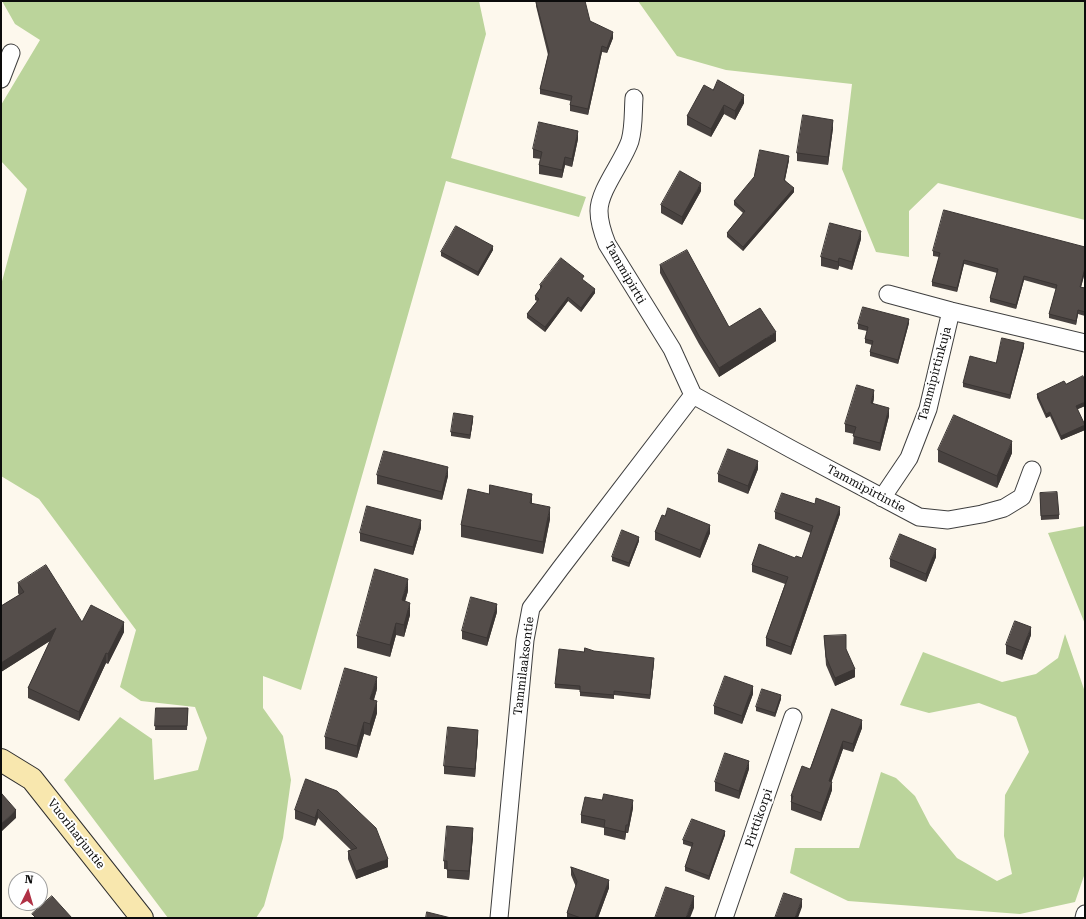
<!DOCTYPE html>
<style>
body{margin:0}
#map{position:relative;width:1086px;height:919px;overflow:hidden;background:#fdf8ed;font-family:"Roboto Serif",serif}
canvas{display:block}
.frame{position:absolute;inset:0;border:2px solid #0c0c0c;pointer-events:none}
.north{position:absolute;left:8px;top:871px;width:40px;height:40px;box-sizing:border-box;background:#fff;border:1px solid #9e9e9e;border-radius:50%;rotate:5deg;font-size:11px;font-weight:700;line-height:16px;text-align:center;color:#0c0c0c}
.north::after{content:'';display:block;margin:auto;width:14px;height:18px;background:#b03145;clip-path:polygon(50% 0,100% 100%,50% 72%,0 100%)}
</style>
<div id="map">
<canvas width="1086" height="919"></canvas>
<div class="frame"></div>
<div class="north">N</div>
</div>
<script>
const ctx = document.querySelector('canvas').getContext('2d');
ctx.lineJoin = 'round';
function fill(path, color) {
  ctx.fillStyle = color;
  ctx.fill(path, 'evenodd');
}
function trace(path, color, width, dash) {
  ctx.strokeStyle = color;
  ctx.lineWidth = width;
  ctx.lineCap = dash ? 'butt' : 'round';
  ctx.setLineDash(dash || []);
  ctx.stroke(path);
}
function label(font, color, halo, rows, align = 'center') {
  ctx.font = font + ' "Roboto Serif",serif';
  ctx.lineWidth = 4;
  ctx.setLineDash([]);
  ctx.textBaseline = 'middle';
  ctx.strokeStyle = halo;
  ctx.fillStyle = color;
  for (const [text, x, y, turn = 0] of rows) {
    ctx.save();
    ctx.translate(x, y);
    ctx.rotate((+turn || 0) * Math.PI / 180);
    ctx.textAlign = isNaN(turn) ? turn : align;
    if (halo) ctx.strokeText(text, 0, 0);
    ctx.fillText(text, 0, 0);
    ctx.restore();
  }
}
const forest = new Path2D(`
 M2,1H479L486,34L451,158L586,197L579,217L446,181L301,690L263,676V708L283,736L291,780L283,838L264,906L256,918H168L64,780L120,717L152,739L154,780L198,770L207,738L195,707L141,701L120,687L136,630L39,499L1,476V285L27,189L1,161V105L40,40L15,24Z
 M638,1H1085V220L938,183L909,211V257L876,252L842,169L852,84L726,70L677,56Z
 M1085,526V624L1048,533Z
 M1065,634L1085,692V873L1075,902L1020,914L848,901L790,873L795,848H859L881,772L896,778L915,796L930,825L957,858L997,881L1012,874L1004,836L1005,795L1029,752L1016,717L979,703L929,713L900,705L923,652L1002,682L1036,674L1058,658Z`);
const street = new Path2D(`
 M1,79L11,53
 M634,98C633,112 634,127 630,141C623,162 599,190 599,211C599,222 603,234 607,244L672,349L693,395
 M888,294L951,311L1085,343
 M693,395L791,449L919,517L948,520L982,514L1004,508L1022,497L1032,470
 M882,498L909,458L928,409L951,311
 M499,918L525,640L531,608L560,569L693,395
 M724,918L793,717
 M1084,918L1085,914`);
const secondary = new Path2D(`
 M1,760L32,779L142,918`);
const wall = new Path2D(`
 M536,1L590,21L613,38L607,53L602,52L588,115L570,111V105L571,101L540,94V89L548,55L536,6Z
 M713,90L744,103L735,120L724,114L711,137L687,125V116Z
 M833,128L828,165L797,161V153Z
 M578,139L572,167L565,165L562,178L539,174V165L541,159L533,158V149Z
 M789,160L785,180L794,192L743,251L727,237V233L743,213L734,205V201Z
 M701,191L682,225L661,213V205Z
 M861,239L852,270L839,266L838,270L821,266V257Z
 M493,250L478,276L441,256V252Z
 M933,251L1085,272L1081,287L1085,288V316L1078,314L1076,325L1049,318V314L1056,289L1024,280L1016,309L990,302V298L997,273L964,264L957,292L932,286V282L939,257L933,256Z
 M660,265L729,327L776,341L719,377L699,344L660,273Z
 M584,281L595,293L581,312L568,301L545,332L527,318V314L537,301L535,300V296L540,289V285Z
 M909,323L898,364L870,356V352L872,345L865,343V339L867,331L858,329V324Z
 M1024,347L1010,399L963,387V383Z
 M1066,384L1085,406L1077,409L1085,430L1061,440L1050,416L1046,418L1037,398V394Z
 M874,398L873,403L889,416L880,451L853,444L854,434L845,432V424Z
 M473,420L470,439L451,436V432Z
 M938,450L1012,453L997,488L938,462Z
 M758,469L748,494L718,482V474Z
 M377,475L448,476L442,500L377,484Z
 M1040,498L1059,515V519L1041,520Z
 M532,503L550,519L543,554L461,537V525Z
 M775,512L840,514L791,655L766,646V638L785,584L752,572V565L795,558H802L811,533L775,519Z
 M665,516L710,533L700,558L655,540V532Z
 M421,528L413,555L360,541V533Z
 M639,541L629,567L612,561V557Z
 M936,557L926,582L890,567V559Z
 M18,583L82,622L124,632L108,664L106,663L79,721L28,698V688L50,641L1,672V606L19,595L18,593Z
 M408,591L405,601L410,615L404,637L396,635L390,657L357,648V636Z
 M497,612L487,646L462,639V631Z
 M1031,635L1022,660L1006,654V645Z
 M824,636L846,649L855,677L835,686L826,665Z
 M594,651L654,662L650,699L614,695V699L580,696V690L555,688V684L584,652Z
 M377,689L374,700L377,713L370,736L364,734L357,758L325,749V737Z
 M753,694L742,724L714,714V706Z
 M781,699L775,717L756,711V707Z
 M156,708H188L187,730H155Z
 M832,709L862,728L853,752L843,749L831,782L832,790L821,821L791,810V796L810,769Z
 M478,738L475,777L444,774V766Z
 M749,769L739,799L715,791V782Z
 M306,779L388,867L356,879L348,859V851L351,850L318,818L315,826L295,819V810Z
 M633,808L628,833H626L625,840L604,835V828L581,823V815Z
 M725,835L709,880L685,871V867L692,847L683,844V840Z
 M473,836L469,880L447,878V869H444V861Z
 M571,867L609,888L598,918H567V913L576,887L571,875Z`);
const shadedWall = new Path2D(`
 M613,32V38L607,53V48Z
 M602,46V52L588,115V109Z
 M744,95V103L735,120V111Z
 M724,105V114L711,137V129Z
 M833,120V128L828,165V157Z
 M578,131V139L572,167V159Z
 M789,156V160L784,184V180Z
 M565,157V165L562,178V170Z
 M701,183V191L682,225V217Z
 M794,188V192L743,251V247Z
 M861,231V239L852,270V262Z
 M493,246V250L478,276V272Z
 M839,258V266L838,270V262Z
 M964,260V264L957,292V288Z
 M1085,268V272L1080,291V287Z
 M1024,276V280L1016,309V305Z
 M595,289V293L581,312V308Z
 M568,297V301L545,332V327Z
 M1078,310V314L1076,325V321Z
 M909,319V323L898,364V360Z
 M776,332V341L719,377V368Z
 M1024,343V347L1010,399V395Z
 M874,390V398L871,411V403Z
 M1085,402V406L1076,410V406Z
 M889,408V416L880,451V443Z
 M1050,412V416L1046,418V414Z
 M473,416V420L470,439V435Z
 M1085,425V430L1061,440V436Z
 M1012,441V453L997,488V476Z
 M758,461V469L748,494V486Z
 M448,467V476L442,500V492Z
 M532,494V506L530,503Z
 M550,507V519L543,554V542Z
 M840,507V514L791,655V647Z
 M421,520V528L413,555V547Z
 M710,525V533L700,558V550Z
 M639,537V541L629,567V563Z
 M936,549V557L926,582V574Z
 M408,579V591L402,612V600Z
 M410,603V615L404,637V625Z
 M497,604V612L487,646V638Z
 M124,622V632L108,664V654Z
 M396,623V635L390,657V645Z
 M1031,627V635L1022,660V651Z
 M56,628V637L1,672V663Z
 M106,653V663L79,721V712Z
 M654,658V662L650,699V695Z
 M855,669V677L835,686V678Z
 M377,677V689L370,711V699Z
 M753,686V694L742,724V716Z
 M781,695V699L775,717V713Z
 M377,701V713L370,736V724Z
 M862,720V728L853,752V744Z
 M364,722V734L357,758V746Z
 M478,730V738L475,777V769Z
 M843,741V749L829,789V781Z
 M749,761V769L739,799V791Z
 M832,782V790L821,821V813Z
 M633,800V808L628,833V825Z
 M318,809V818L315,826V818Z
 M16,810V818L1,832V824Z
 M626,825V833L625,840V832Z
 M473,828V836L469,880V871Z
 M725,831V835L709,880V876Z
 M388,859V867L356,879V871Z
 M609,880V888L598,918H595Z
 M694,896V908L690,918H686Z
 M802,899V907L798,918H795Z`);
const building = new Path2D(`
 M536,1H585L590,21L613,32L607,48L602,46L588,109L570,105L572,96L540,89L549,52Z
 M718,80L744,95L735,111L724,105L711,129L687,116L704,85L713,90Z
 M803,115L833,120L828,157L797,153Z
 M539,122L578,131L572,159L565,157L562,170L539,165L542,152L533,149Z
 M760,150L789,156L784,180L794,188L743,247L727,233L745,211L734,201L754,177Z
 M680,171L701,183L682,217L661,205Z
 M944,210L1085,247V268L1080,287L1085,288V312L1078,310L1076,321L1049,314L1057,285L1024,276L1016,305L990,298L998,269L964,260L957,288L932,282L940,253L933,251Z
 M830,223L861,231L852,262L839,258L838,262L821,257Z
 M456,226L493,246L478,272L441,252Z
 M687,250L729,327L760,308L776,332L719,368L699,336L660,265Z
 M561,258L584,276L582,279L595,289L581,308L568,297L545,327L527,314L539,299L535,296L542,286L540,285Z
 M863,307L909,319L898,360L870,352L873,341L865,339L868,327L858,324Z
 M1002,338L1024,343L1010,395L963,383L970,356L996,363Z
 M1083,376L1085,381V402L1076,406L1085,425L1061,436L1050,412L1046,414L1037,394L1064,381L1066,384Z
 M857,385L874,390L871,403L889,408L880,443L853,436L856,427L845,424Z
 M454,413L473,416L470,435L451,432Z
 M954,415L1012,441L997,476L938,450Z
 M728,449L758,461L748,486L718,474Z
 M384,451L448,467L442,492L377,475Z
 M490,485L532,494L530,503L550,507L543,542L461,525L468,489L489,494Z
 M1057,492L1059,515L1041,516L1040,493Z
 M782,493L815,504L816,498L840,507L791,647L766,638L788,577L752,565L759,544L795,558L796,556L802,558L813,526L775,512Z
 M367,506L421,520L413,547L360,533Z
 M668,508L710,525L700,550L655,532L662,515L665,516Z
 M622,530L639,537L629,563L612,557Z
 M900,534L936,549L926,574L890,559Z
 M46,565L82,622L91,605L124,622L108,654L106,653L79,712L28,688L56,628L1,663V606L24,592L18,583Z
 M375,569L408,579L402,600L410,603L404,625L396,623L390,645L357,636Z
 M471,597L497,604L487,638L462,631Z
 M1015,621L1031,627L1022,651L1006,645Z
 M846,635V649L855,669L835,678L826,657L824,636Z
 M585,648L594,651L654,658L650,695L614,691V695L580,692V686L555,684L559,649L584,652Z
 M345,668L377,677L370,699L377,701L370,724L364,722L357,746L325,737Z
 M725,676L753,686L742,716L714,706Z
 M762,689L781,695L775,713L756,707Z
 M156,708H188L187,726H155Z
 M832,709L862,720L853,744L843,741L829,781L832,782L821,813L791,802L793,796H791L802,766L810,769Z
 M448,727L478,730L475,769L444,766Z
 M725,753L749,761L739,791L715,782Z
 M306,779L337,791L376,828L388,859L356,871L348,851L357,848L318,809L315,818L295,810Z
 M2,794L16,810L1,824V795Z
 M604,794L633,800L628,825H626L625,832L604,827L605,820L581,815L585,797L602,800Z
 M692,819L725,831L709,876L685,867L693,843L683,840Z
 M447,826L473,828L469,871L447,870V861H444Z
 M571,867L609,880L595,918H581L567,913L577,882Z
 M666,887L694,896L686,918H655Z
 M784,893L802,899L795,918H775Z
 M52,896L72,918H36L32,914Z
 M427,912L451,918H426Z`);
const streetNames = [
 ["Tammipirtti",625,273,60],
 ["Tammipirtinkuja",935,374,-75],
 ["Tammipirtintie",866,489,28],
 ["Tammilaaksontie",524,666,-83],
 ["Pirttikorpi",759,818,-71],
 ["Vuoriharjuntie",76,834,52]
];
fill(forest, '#bbd49b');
trace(street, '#3f3f3f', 19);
trace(secondary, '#2e2e2e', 24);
trace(street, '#fff', 17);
trace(secondary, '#f8e7ae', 22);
fill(wall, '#484240');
fill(shadedWall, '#3b3634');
fill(building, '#544d4a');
trace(building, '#3b3634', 1);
label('12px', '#0c0c0c', '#fff', streetNames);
</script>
